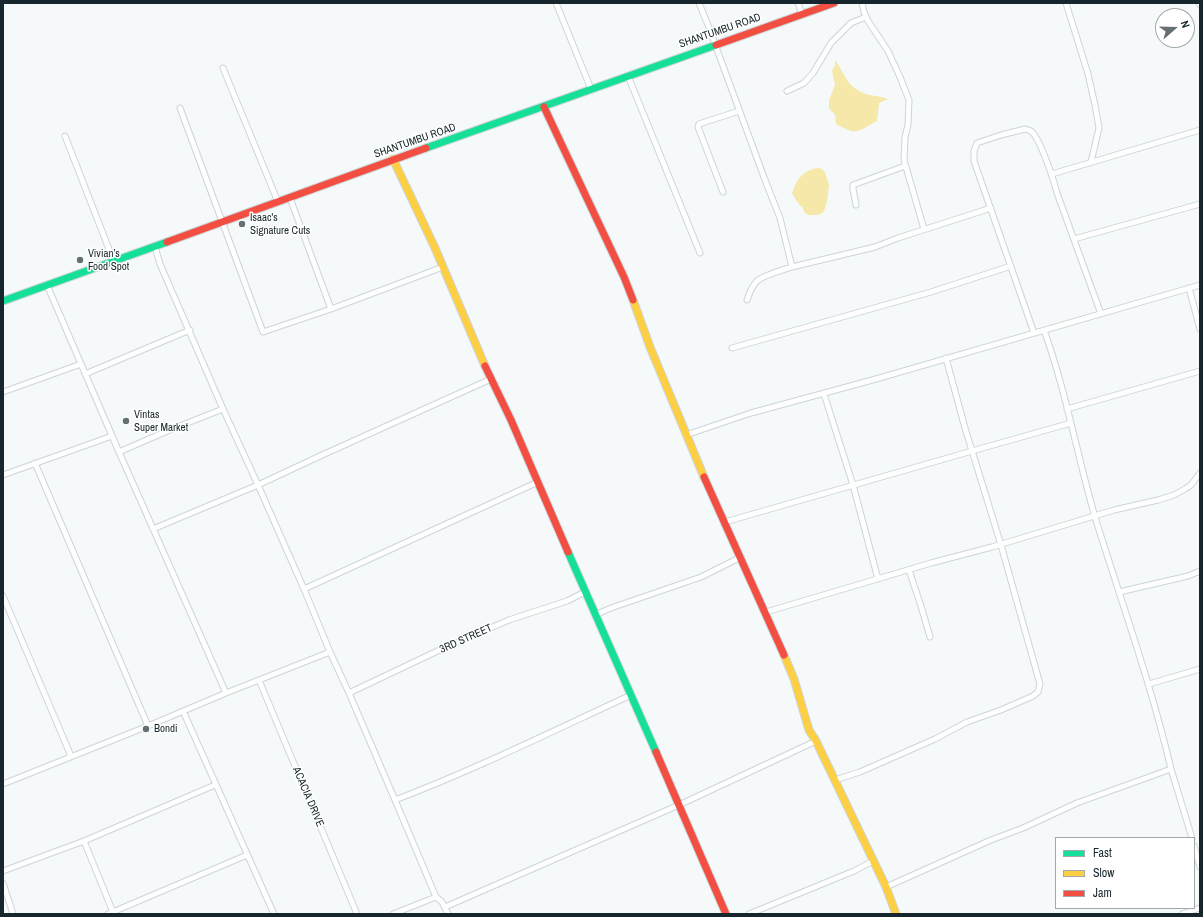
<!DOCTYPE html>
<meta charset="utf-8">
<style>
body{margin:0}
#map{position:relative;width:1203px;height:917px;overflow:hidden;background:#f5f9fa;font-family:"Archivo Narrow",sans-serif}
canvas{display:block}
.frame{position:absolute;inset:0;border:4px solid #17262c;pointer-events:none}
.legend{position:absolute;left:1055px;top:837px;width:140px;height:72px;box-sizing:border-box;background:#fff;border:1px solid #a2a8ab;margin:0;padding:5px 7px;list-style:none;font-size:12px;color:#17262c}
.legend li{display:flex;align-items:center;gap:8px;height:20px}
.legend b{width:20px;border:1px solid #a2a8ab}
.north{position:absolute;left:1155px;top:8px;width:40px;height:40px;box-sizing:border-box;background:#fff;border:1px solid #a2a8ab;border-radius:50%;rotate:70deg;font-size:11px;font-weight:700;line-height:16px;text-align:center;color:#17262c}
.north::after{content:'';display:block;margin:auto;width:14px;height:18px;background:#657074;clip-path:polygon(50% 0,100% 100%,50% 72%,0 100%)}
</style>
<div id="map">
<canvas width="1203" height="917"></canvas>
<div class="frame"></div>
<ul class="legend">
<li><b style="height:5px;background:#16e098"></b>Fast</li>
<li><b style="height:5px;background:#ffcf43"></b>Slow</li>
<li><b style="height:5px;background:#f24e42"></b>Jam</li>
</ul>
<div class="north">N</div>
</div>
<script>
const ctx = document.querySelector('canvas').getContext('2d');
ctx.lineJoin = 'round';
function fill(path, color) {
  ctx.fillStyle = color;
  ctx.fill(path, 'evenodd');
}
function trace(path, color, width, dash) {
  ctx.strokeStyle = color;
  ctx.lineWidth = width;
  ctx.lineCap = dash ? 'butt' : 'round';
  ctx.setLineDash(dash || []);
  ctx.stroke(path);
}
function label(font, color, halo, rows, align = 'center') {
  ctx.font = font + ' "Archivo Narrow",sans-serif';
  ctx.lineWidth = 3;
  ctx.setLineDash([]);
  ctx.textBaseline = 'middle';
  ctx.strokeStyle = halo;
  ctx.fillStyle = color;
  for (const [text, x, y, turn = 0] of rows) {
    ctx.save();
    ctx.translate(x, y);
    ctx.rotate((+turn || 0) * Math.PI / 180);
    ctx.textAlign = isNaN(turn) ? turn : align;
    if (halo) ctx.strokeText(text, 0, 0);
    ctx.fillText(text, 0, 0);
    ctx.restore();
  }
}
const water = new Path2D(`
 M835,59C845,75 847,87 866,94C873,96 881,96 888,99L879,103L877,121C856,132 858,136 836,124L835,115L829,108V100L835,85L832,71L835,65Z
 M818,168L822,169L825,172L829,185L827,202L824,211L821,214L817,215H808L804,212L803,208L797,202L792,193C796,180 803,170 818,168Z`);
const street = new Path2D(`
 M556,3L591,89
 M699,3L708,25L765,180L780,218L792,267C783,270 764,275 757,281C752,286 749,294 747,300
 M798,3L802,14
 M862,3L864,12L868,21L888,51L900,77L909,100L908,125L905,137L904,160L924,229
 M1066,3L1088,74L1095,105L1099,128L1091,162
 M1199,3L1200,5
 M223,68L278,202
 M628,76L700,253
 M787,91L804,83L813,73L831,43L851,23L866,17
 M180,108L263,332L331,309L443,267
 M65,136L114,262
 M1052,174L1200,130
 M723,192L698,127L699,124L739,111
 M290,198L331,309
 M856,205L853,189V185L905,166
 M1074,239L1200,204
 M155,247L160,264L223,409L258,485L304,589L330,652L349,693L395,800L436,897L442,902L448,914
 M792,267L875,247L898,238L991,208
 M47,285L119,452L226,693
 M1189,288L1200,329
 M1034,333L974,161V151L977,143L1001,135L1025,129C1028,130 1029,130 1031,131C1040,138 1054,181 1057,193L1101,314
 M732,348L931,292L1011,266
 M85,374L190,330
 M3,392L81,364
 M824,394L853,485L878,579
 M1067,409L1200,371
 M686,435L751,413L876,379L1200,285
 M119,452L172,429L223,409
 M35,463L148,726
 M3,475L112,436
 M725,522L972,451L1071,423
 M153,529L258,485L320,456L491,379
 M909,570L921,606L930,637
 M304,589L538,482
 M1119,592L1188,576L1200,571
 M3,596L71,756
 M766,612L931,563L992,547L1114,510L1158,500L1174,495L1185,489L1191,485L1200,473
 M595,615L611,608L701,577L741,557
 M259,680L357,914
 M1149,684L1200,669
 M349,693L446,647L509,620L567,601L585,592
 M183,711L274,914
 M1171,769L1192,838
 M835,780L860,772L935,739L967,722L1001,710L1033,696L1038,692L1040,684L1001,545L965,428L946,358
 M3,784L148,726L226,693L330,652
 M395,800C476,769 553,731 631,695
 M84,841L113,912
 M1194,846L1200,867
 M3,871L84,841L215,785
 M3,883L13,914
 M886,887L991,840L1023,828L1077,803L1171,769C1151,683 1121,601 1095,517C1077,455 1066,391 1044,330
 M445,907L679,805L816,741
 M108,914L247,855
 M393,914L436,897
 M749,914L854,871L873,861
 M1182,914L1200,908`);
const fast = new Path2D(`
 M426,148C523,114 619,79 716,45
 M3,301L167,242
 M568,552L656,752`);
const slow = new Path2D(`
 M393,159L435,248L485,366
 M633,300L650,347L704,477
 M784,655L794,679L809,730L816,741L886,887L896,914`);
const jam = new Path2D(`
 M716,45L834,3
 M544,107L624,277L633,300
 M167,242L426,148
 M485,366L511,420L568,552
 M704,477L784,655
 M656,752L726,914`);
const markers = [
 [242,224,4,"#657074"],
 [80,260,4,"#657074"],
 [126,421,4,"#657074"],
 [146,729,4,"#657074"]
];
const streetNames = [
 ["SHANTUMBU ROAD",720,31,-19],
 ["SHANTUMBU ROAD",415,141,-19],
 ["3RD STREET",466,639,-24],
 ["ACACIA DRIVE",308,797,67]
];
const poiNames = [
 ["Isaac's",250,218],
 ["Signature Cuts",250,231],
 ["Vivian’s",88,254],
 ["Food Spot",88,267],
 ["Vintas",134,415],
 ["Super Market",134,428],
 ["Bondi",154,729]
];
fill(water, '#f5e8a9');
trace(street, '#ccd5d8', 7);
trace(fast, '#ccd5d8', 9);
trace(slow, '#ccd5d8', 9);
trace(jam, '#ccd5d8', 9);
trace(street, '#fefefe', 5);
trace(fast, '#16e098', 7);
trace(slow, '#ffcf43', 7);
trace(jam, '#f24e42', 7);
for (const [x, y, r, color] of markers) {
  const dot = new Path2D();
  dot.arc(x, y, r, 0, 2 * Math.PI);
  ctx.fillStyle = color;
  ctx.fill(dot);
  trace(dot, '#fff', 1.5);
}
label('11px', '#17262c', '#fff', streetNames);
label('11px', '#17262c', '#fff', poiNames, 'left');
</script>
